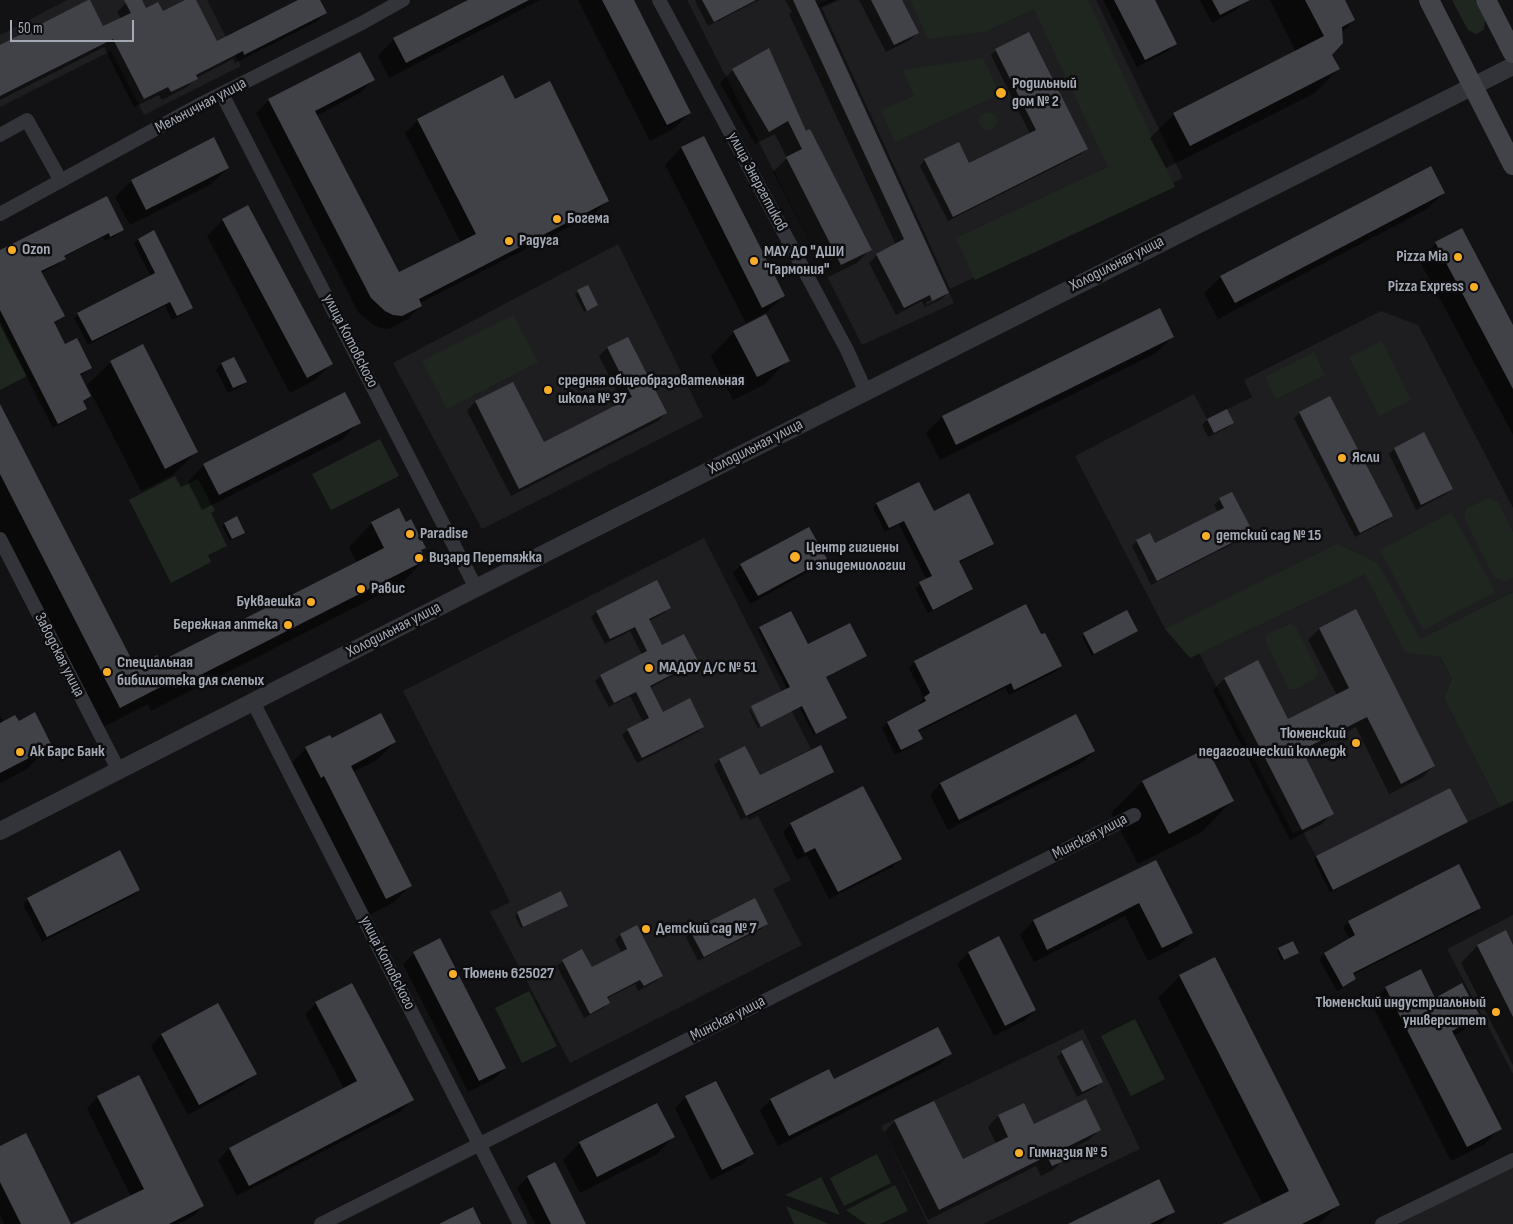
<!DOCTYPE html>
<meta charset="utf-8">
<style>
body{margin:0}
#map{position:relative;width:1513px;height:1224px;overflow:hidden;background:#121214;font-family:"Sofia Sans Condensed",sans-serif}
canvas{display:block}
.scale{position:absolute;left:10px;top:20px;width:124px;height:22px;box-sizing:border-box;border:2px solid #a3a9b5;border-top:0;padding-left:6px;font-size:15px;line-height:18px;white-space:nowrap;color:#a3a9b5;-webkit-text-stroke:4px #0d0d0f;paint-order:stroke}
</style>
<div id="map">
<canvas width="1513" height="1224"></canvas>
<div class="scale">50 m</div>
</div>
<script>
const ctx = document.querySelector('canvas').getContext('2d');
ctx.lineJoin = 'round';
function fill(path, color) {
  ctx.fillStyle = color;
  ctx.fill(path, 'evenodd');
}
function trace(path, color, width, dash) {
  ctx.strokeStyle = color;
  ctx.lineWidth = width;
  ctx.lineCap = dash ? 'butt' : 'round';
  ctx.setLineDash(dash || []);
  ctx.stroke(path);
}
function label(font, color, halo, rows, align = 'center') {
  ctx.font = font + ' "Sofia Sans Condensed",sans-serif';
  ctx.lineWidth = 5;
  ctx.setLineDash([]);
  ctx.textBaseline = 'middle';
  ctx.strokeStyle = halo;
  ctx.fillStyle = color;
  for (const [text, x, y, turn = 0] of rows) {
    ctx.save();
    ctx.translate(x, y);
    ctx.rotate((+turn || 0) * Math.PI / 180);
    ctx.textAlign = isNaN(turn) ? turn : align;
    if (halo) ctx.strokeText(text, 0, 0);
    ctx.fillText(text, 0, 0);
    ctx.restore();
  }
}
const built = new Path2D(`
 M67,0H207L241,66L144,115L111,51L0,107V35Z
 M687,0H829L818,5L954,303L862,345Z
 M839,0H1096L1183,178L950,289L822,8Z
 M618,244L703,417L482,529L393,363Z
 M1381,311L1418,325L1513,508V592L1420,639L1440,657L1452,678L1444,698L1500,807L1468,822L1450,788L1316,856L1302,830L1293,834L1199,653L1165,629L1075,456L1194,394L1207,419L1252,397L1244,380Z
 M704,538L811,749L733,789L749,820L758,816L791,880L773,889L802,945L570,1063L490,912L510,902L403,691Z
 M1513,915V1074L1447,949Z
 M1083,1029L1140,1149L983,1224H928L881,1126Z
 M1513,1165V1224H1399L1405,1221Z`);
const green = new Path2D(`
 M910,0H1088L1175,187L975,280L956,238L1108,167L1034,9L984,32L928,39Z
 M1452,0H1475L1485,20L1484,30L1476,34L1468,30Z
 M983,58L1000,94L895,142L881,110L914,96L903,70Z
 M979 121a9 9 0 1 1 18 0a9 9 0 1 1-18 0Z
 M513,315L538,362L447,409L422,361Z
 M0,321L27,376L0,390Z
 M1382,341L1411,400L1379,416L1349,357Z
 M1314,352L1325,375L1276,399L1265,377Z
 M380,439L399,476L331,510L312,474Z
 M175,476L181,487L198,479L215,511L211,513L227,546L208,555L211,562L171,583L129,500Z
 M1489,498L1498,502L1513,532V578L1504,581L1494,577L1464,517L1467,508Z
 M1452,512L1495,592L1423,630L1380,550Z
 M1337,544L1378,563L1420,639L1513,592V801L1500,807L1444,698L1452,678L1440,657L1405,652L1365,574L1190,658L1165,629Z
 M1290,624L1295,626L1318,671L1316,678L1296,689H1289L1265,640L1267,634Z
 M529,991L557,1046L522,1063L495,1008Z
 M1135,1019L1165,1079L1131,1096L1101,1036Z
 M877,1154L891,1183L844,1206L830,1178Z
 M821,1177L840,1215L785,1195Z
 M895,1185L908,1211L880,1224H866L846,1210Z
 M786,1206L829,1224H794Z`);
const shadow = new Path2D(`
 M131,0H141L146,9L163,13L187,0H195L217,43L301,0H319L325,13L316,22L235,63L233,59L196,78L187,87L162,100L159,95L134,107L104,47L0,100V46L103,28L121,19L117,12L126,3Z
 M470,0H540L389,78L378,56L394,39Z
 M578,0H632L690,113L673,129L650,141Z
 M696,0H759L708,26L695,1Z
 M785,0H836L818,8L948,293L940,300L925,307L922,301L896,315L869,263L877,255L896,245L789,14L792,12ZM940,296V298L927,305L926,302Z
 M859,0H901L917,33L910,40L886,52Z
 M1103,0H1153L1175,43L1168,51L1137,67Z
 M1200,0H1243L1244,2L1236,10L1212,23Z
 M1270,0H1344L1354,20L1341,33L1331,54L1338,69L1315,93L1166,168L1150,138L1174,114L1296,52Z
 M996,50L1086,149L1081,154L948,221L920,166L925,160L969,165L1030,134L991,55Z
 M733,70L806,133L870,249L857,263L828,277L773,172L787,158L775,134L755,144L720,83Z
 M373,80L360,93L316,116L398,274L461,243L405,133L418,120L607,201L594,214L420,303L421,305L408,319L388,329L380,328L372,324L358,312L256,113L269,100Z
 M703,137L784,296L767,312L746,323L665,165L681,148Z
 M228,168L211,184L130,225L115,197L131,181Z
 M1444,193L1427,209L1218,319L1204,293L1221,277Z
 M223,220L331,364L315,380L290,393L207,236Z
 M122,230L117,235L105,241L103,237L64,257L59,264L41,273L63,316L53,324L65,346L91,368L80,376L90,396L82,403L85,409L80,414L53,428L0,325V252Z
 M138,240L192,308L187,312L172,320L165,306L88,345L74,318L78,314L151,277L134,244Z
 M1436,243L1513,327V435L1419,260Z
 M587,286L594,307L584,312L575,294Z
 M734,332L788,360L765,384L733,400L711,356Z
 M1173,336L1156,353L940,460L926,433L942,417Z
 M627,338L666,413L658,421L511,496L467,411L475,402L513,384L543,444L623,403L599,356L607,348Z
 M233,359L245,381L240,387L228,393L216,370L221,364Z
 M111,362L196,452L173,475L141,491L87,385Z
 M0,407L135,668L160,663L357,563L349,547L372,523H406L424,547L420,552L424,560L401,584L151,711L148,704L96,731L0,545Z
 M1226,411L1232,423L1227,428L1208,437L1202,425L1207,420Z
 M1300,413L1391,516L1386,521L1355,537L1294,418Z
 M359,422L343,439L202,510L188,482L204,465Z
 M1424,434L1452,489L1446,494L1416,510L1389,454L1394,449Z
 M1232,493L1251,531L1246,537L1151,585L1132,546L1137,541L1154,545L1218,512L1214,505L1219,500Z
 M877,504L933,512L993,544L988,548L958,563L972,589L968,593L928,613L915,588L927,580L899,524L885,532L873,508Z
 M224,524L241,535L230,541L222,526Z
 M825,559L817,567L750,604L733,573L741,565Z
 M1025,606L1041,636L1061,666L1055,672L1009,695L1005,688L918,732L921,739L916,744L895,755L882,728L887,723L920,706L919,704L924,698L909,668L915,662Z
 M669,608L664,613L649,621L662,647L696,661L691,666L650,688L663,714L703,727L698,732L637,763L622,735L628,730L643,722L630,696L609,707L595,681L601,676L642,655L630,631L605,644L591,617L596,612Z
 M1355,611L1434,766L1423,777L1389,794L1356,727L1303,754L1333,813L1322,824L1290,840L1213,690L1224,679L1258,661L1288,720L1337,695L1308,640L1319,629Z
 M760,628L807,646L866,655L825,677L846,718L843,720L814,735L799,707L787,689L758,631Z
 M1136,631L1092,656L1082,637L1084,634Z
 M750,709L760,727L758,728L749,710Z
 M0,715L4,722H18L50,746L27,769L0,783Z
 M1076,715L1094,751L1083,762L948,830L930,795L940,784Z
 M331,740L395,742L377,760L353,772L411,885L393,903L369,915L289,766L306,748Z
 M744,747L759,777L833,771L827,776L741,820L714,765L719,760Z
 M1206,749L1233,800L1202,832L1138,864L1111,813L1142,782Z
 M1450,789L1464,824L1330,892L1314,860L1316,857Z
 M791,824L900,859L892,867L829,899L807,855L797,860L783,832Z
 M1155,862L1191,933L1178,946L1148,961L1125,916L1034,962L1020,935L1033,921Z
 M139,890L134,895L42,942L23,904L28,899Z
 M567,906L521,928L515,916L518,913Z
 M1480,908L1475,913L1353,975L1355,979L1350,984L1337,991L1319,959L1324,954L1350,939L1343,927L1349,922Z
 M766,924L761,929L698,961L686,937L691,932Z
 M636,927L662,976L656,981L638,991L635,984L606,999L608,1003L603,1008L584,1018L557,966L563,961L591,969L622,953L615,940L620,935Z
 M1505,932L1513,947V1065L1461,963L1477,946Z
 M998,938L1035,1010L1024,1021L994,1036L957,964L968,953Z
 M1279,949L1295,955L1282,961L1277,951Z
 M414,953L505,1068L494,1079L468,1092L403,964Z
 M1180,976L1339,1204L1319,1224H1225L1263,1205L1158,998Z
 M1386,988L1435,999L1478,1016L1463,1031L1453,1036L1500,1128L1485,1144L1451,1161L1371,1003Z
 M316,1003L412,1100L401,1111L237,1196L218,1160L229,1149L344,1089L305,1014Z
 M161,1035L255,1073L244,1084L188,1115L151,1046Z
 M1062,1052L1101,1082L1096,1087L1077,1097L1057,1057Z
 M950,1054L940,1064L778,1146L760,1110L771,1100L833,1081Z
 M98,1097L203,1206L192,1217L178,1224H75L131,1196L87,1108Z
 M686,1097L752,1154L741,1165L711,1180L675,1108Z
 M1023,1104L1034,1126L1100,1129L1089,1140L1061,1154L1064,1159L1053,1170L1041,1176L1036,1166L928,1220L884,1132L895,1121L962,1161L996,1144L988,1127L998,1116Z
 M656,1105L673,1137L657,1154L580,1193L563,1160L579,1144Z
 M0,1148L70,1224H4L0,1215Z
 M528,1177L585,1224H535L517,1188Z
 M1173,1211L1161,1224H1070Z`);
const building = new Path2D(`
 M88,0H90L103,26L131,13L124,0H142L146,8L158,2L163,11L185,0H196L217,41L298,0H320L327,13L244,55L243,51L196,75L198,79L171,92L168,87L144,99L113,39L0,96V45Z
 M468,0H529L406,63L393,38Z
 M602,0H634L691,113L667,125Z
 M702,0H756L714,22Z
 M793,0H815L949,293L932,301L930,295L904,308L876,254L904,239Z
 M871,0H902L919,33L894,45Z
 M1114,0H1155L1177,44L1145,60Z
 M1212,0H1250L1220,15Z
 M1305,0H1345L1355,20L1342,27L1343,43L1332,55L1340,69L1190,146L1173,113L1324,36Z
 M1029,32L1088,149L953,217L924,159L959,142L969,163L1036,130L995,49Z
 M769,48L806,131L810,129L872,250L841,265L786,157L802,149L788,121L769,132L732,69Z
 M360,52L375,80L315,111L399,272L476,234L417,119L503,75L515,99L550,81L609,201L419,299L422,306L402,316L393,315L385,311L371,298L268,99Z
 M704,136L785,296L762,308L681,147Z
 M214,137L229,168L146,210L131,180Z
 M1431,166L1445,193L1235,303L1220,276Z
 M107,196L124,230L110,237L109,233L64,256L66,259L41,271L65,316L54,322L65,344L77,338L92,368L80,374L91,396L83,401L87,409L58,424L0,310V250Z
 M248,205L333,364L307,378L222,219Z
 M1462,228L1513,325V389L1435,242Z
 M154,230L193,308L177,316L170,302L92,341L77,313L155,273L138,239Z
 M588,285L598,305L587,311L577,290Z
 M1160,308L1174,337L956,445L942,416Z
 M766,314L790,361L757,377L733,331Z
 M628,337L667,413L519,489L475,401L513,382L544,442L632,397L607,347Z
 M143,344L198,452L165,469L110,361Z
 M234,357L247,382L233,388L221,363Z
 M345,392L361,423L219,495L203,464Z
 M1330,396L1393,516L1360,533L1299,412Z
 M0,404L135,666L157,655L161,661L384,548L371,522L399,508L406,522L411,519L426,548L421,550L426,560L175,688L172,681L120,708L0,474Z
 M1227,409L1234,423L1214,433L1207,419Z
 M1424,432L1453,489L1421,505L1394,448Z
 M919,482L934,511L969,493L994,544L959,561L973,589L933,610L919,582L932,576L904,521L889,528L876,503Z
 M1232,492L1253,532L1157,581L1136,540L1150,533L1155,543L1224,508L1219,498Z
 M237,516L245,533L232,539L224,523Z
 M809,527L827,559L758,596L740,564Z
 M657,580L671,608L649,619L662,645L684,634L698,661L650,686L663,712L690,698L704,727L642,758L627,729L649,718L636,692L614,703L600,675L647,651L635,627L610,639L596,611Z
 M1026,604L1041,634L1045,633L1062,666L1014,690L1011,683L918,730L923,739L901,750L887,722L926,701L924,697L930,693L914,661Z
 M1356,609L1435,766L1401,784L1367,717L1302,750L1334,814L1302,830L1224,678L1258,660L1288,719L1349,688L1319,628Z
 M1127,610L1138,631L1094,654L1083,633Z
 M791,611L808,644L850,623L867,656L826,677L847,718L816,734L802,706L761,727L751,706L790,687L759,627Z
 M35,712L52,746L0,773V723L15,715L19,721Z
 M381,713L396,742L351,766L412,886L386,899L324,776L321,778L305,747L330,735L332,738Z
 M1076,714L1095,751L959,820L940,783Z
 M821,745L834,772L746,816L719,759L745,746L760,775Z
 M1207,748L1234,801L1169,834L1142,781Z
 M863,786L902,859L838,892L815,848L805,853L790,823Z
 M1450,788L1468,822L1333,890L1316,856Z
 M120,850L140,890L47,937L27,898Z
 M1156,860L1193,933L1162,948L1139,903L1047,950L1033,920Z
 M1459,864L1481,908L1353,973L1356,979L1343,987L1324,953L1355,935L1348,921Z
 M561,891L568,906L523,927L517,912Z
 M755,898L768,924L704,957L690,931Z
 M637,925L663,976L644,986L640,980L607,997L610,1003L590,1014L562,960L582,949L592,967L627,949L620,934Z
 M1506,930L1513,945V1017L1477,945Z
 M999,936L1036,1010L1005,1026L968,952Z
 M440,938L506,1068L479,1081L413,952Z
 M1293,941L1299,953L1284,960L1278,948Z
 M1215,957L1340,1205L1302,1224H1222L1289,1191L1179,975Z
 M1421,969L1435,998L1462,983L1480,1016L1452,1031L1502,1129L1467,1147L1385,987Z
 M352,983L414,1100L249,1186L229,1148L357,1081L315,1002Z
 M218,1003L257,1074L199,1105L161,1034Z
 M938,1027L952,1054L789,1136L770,1099L829,1069L834,1079Z
 M1082,1040L1103,1082L1082,1092L1061,1051Z
 M139,1075L204,1206L169,1224H72L144,1189L97,1096Z
 M716,1081L754,1154L722,1170L685,1096Z
 M1086,1099L1101,1130L1061,1150L1066,1160L1052,1166L1047,1156L939,1210L894,1120L934,1101L963,1159L1008,1137L998,1115L1024,1103L1034,1124Z
 M657,1103L675,1137L597,1177L579,1142Z
 M26,1133L71,1224H21L0,1182V1146Z
 M555,1162L586,1224H551L527,1176Z
 M1159,1179L1175,1212L1150,1224H1068Z
 M473,1207L481,1224H439Z`);
const minor = new Path2D(`
 M659,0L847,350L866,392
 M222,94L476,588
 M0,135L27,120L61,181
 M0,214L203,103L362,23L403,0
 M0,539L119,771
 M253,702L520,1224
 M321,1224L1134,815
 M1382,1224L1513,1160`);
const tertiary = new Path2D(`
 M0,831L476,588L1513,66`);
const secondary = new Path2D(`
 M1429,0L1513,165
 M1486,0L1513,53`);
const markers = [
 [1001,93,6,"#f7ad27"],
 [557,219,5,"#f7ad27"],
 [509,241,5,"#f7ad27"],
 [12,250,5,"#f7ad27"],
 [1458,257,5,"#f7ad27"],
 [754,261,5,"#f7ad27"],
 [1474,287,5,"#f7ad27"],
 [548,390,5,"#f7ad27"],
 [1342,458,5,"#f7ad27"],
 [410,534,5,"#f7ad27"],
 [1206,536,5,"#f7ad27"],
 [795,557,6,"#f7ad27"],
 [419,558,5,"#f7ad27"],
 [361,589,5,"#f7ad27"],
 [311,602,5,"#f7ad27"],
 [288,625,5,"#f7ad27"],
 [649,668,5,"#f7ad27"],
 [107,672,5,"#f7ad27"],
 [1356,743,5,"#f7ad27"],
 [20,752,5,"#f7ad27"],
 [646,929,5,"#f7ad27"],
 [453,974,5,"#f7ad27"],
 [1496,1012,5,"#f7ad27"],
 [1019,1153,5,"#f7ad27"]
];
const poiNames = [
 ["Родильный",1012,84],
 ["дом № 2",1012,102],
 ["Богема",567,219],
 ["Радуга",519,241],
 ["Ozon",22,250],
 ["МАУ ДО \"ДШИ",764,252],
 ["\"Гармония\"",764,270],
 ["Pizza Mia",1448,257,"right"],
 ["Pizza Express",1464,287,"right"],
 ["средняя общеобразовательная",558,381],
 ["школа № 37",558,399],
 ["Ясли",1352,458],
 ["Paradise",420,534],
 ["детский сад № 15",1216,536],
 ["Центр гигиены",806,548],
 ["и эпидемиологии",806,566],
 ["Визард Перетяжка",429,558],
 ["Равис",371,589],
 ["Букваешка",301,602,"right"],
 ["Бережная аптека",278,625,"right"],
 ["Специальная",117,663],
 ["бибилиотека для слепых",117,681],
 ["МАДОУ Д/С № 51",659,668],
 ["Тюменский",1346,734,"right"],
 ["педагогический колледж",1346,752,"right"],
 ["Ак Барс Банк",30,752],
 ["Детский сад № 7",656,929],
 ["Тюмень 625027",463,974],
 ["Тюменский индустриальный",1486,1003,"right"],
 ["университет",1486,1021,"right"],
 ["Гимназия № 5",1029,1153]
];
const streetNames = [
 ["Мельничная улица",201,106,-28],
 ["улица Энергетиков",757,182,62],
 ["Холодильная улица",1117,264,-27],
 ["улица Котовского",350,341,63],
 ["Холодильная улица",756,447,-27],
 ["Холодильная улица",394,630,-27],
 ["Заводская улица",59,655,63],
 ["Минская улица",1090,837,-27],
 ["улица Котовского",387,963,63],
 ["Минская улица",728,1019,-27]
];
fill(built, '#1e1e21');
fill(green, '#1e261f');
fill(shadow, '#0007');
fill(building, '#414247');
trace(minor, '#333439', 14);
trace(tertiary, '#333439', 18);
trace(secondary, '#414349', 20);
for (const [x, y, r, color] of markers) {
  const dot = new Path2D();
  dot.arc(x, y, r, 0, 2 * Math.PI);
  ctx.fillStyle = color;
  ctx.fill(dot);
  trace(dot, '#0d0d0f', 2);
}
label('bold 16px', '#a3a9b5', '#0d0d0f', poiNames, 'left');
label('16px', '#a3a9b5', '#0d0d0f', streetNames);
</script>
